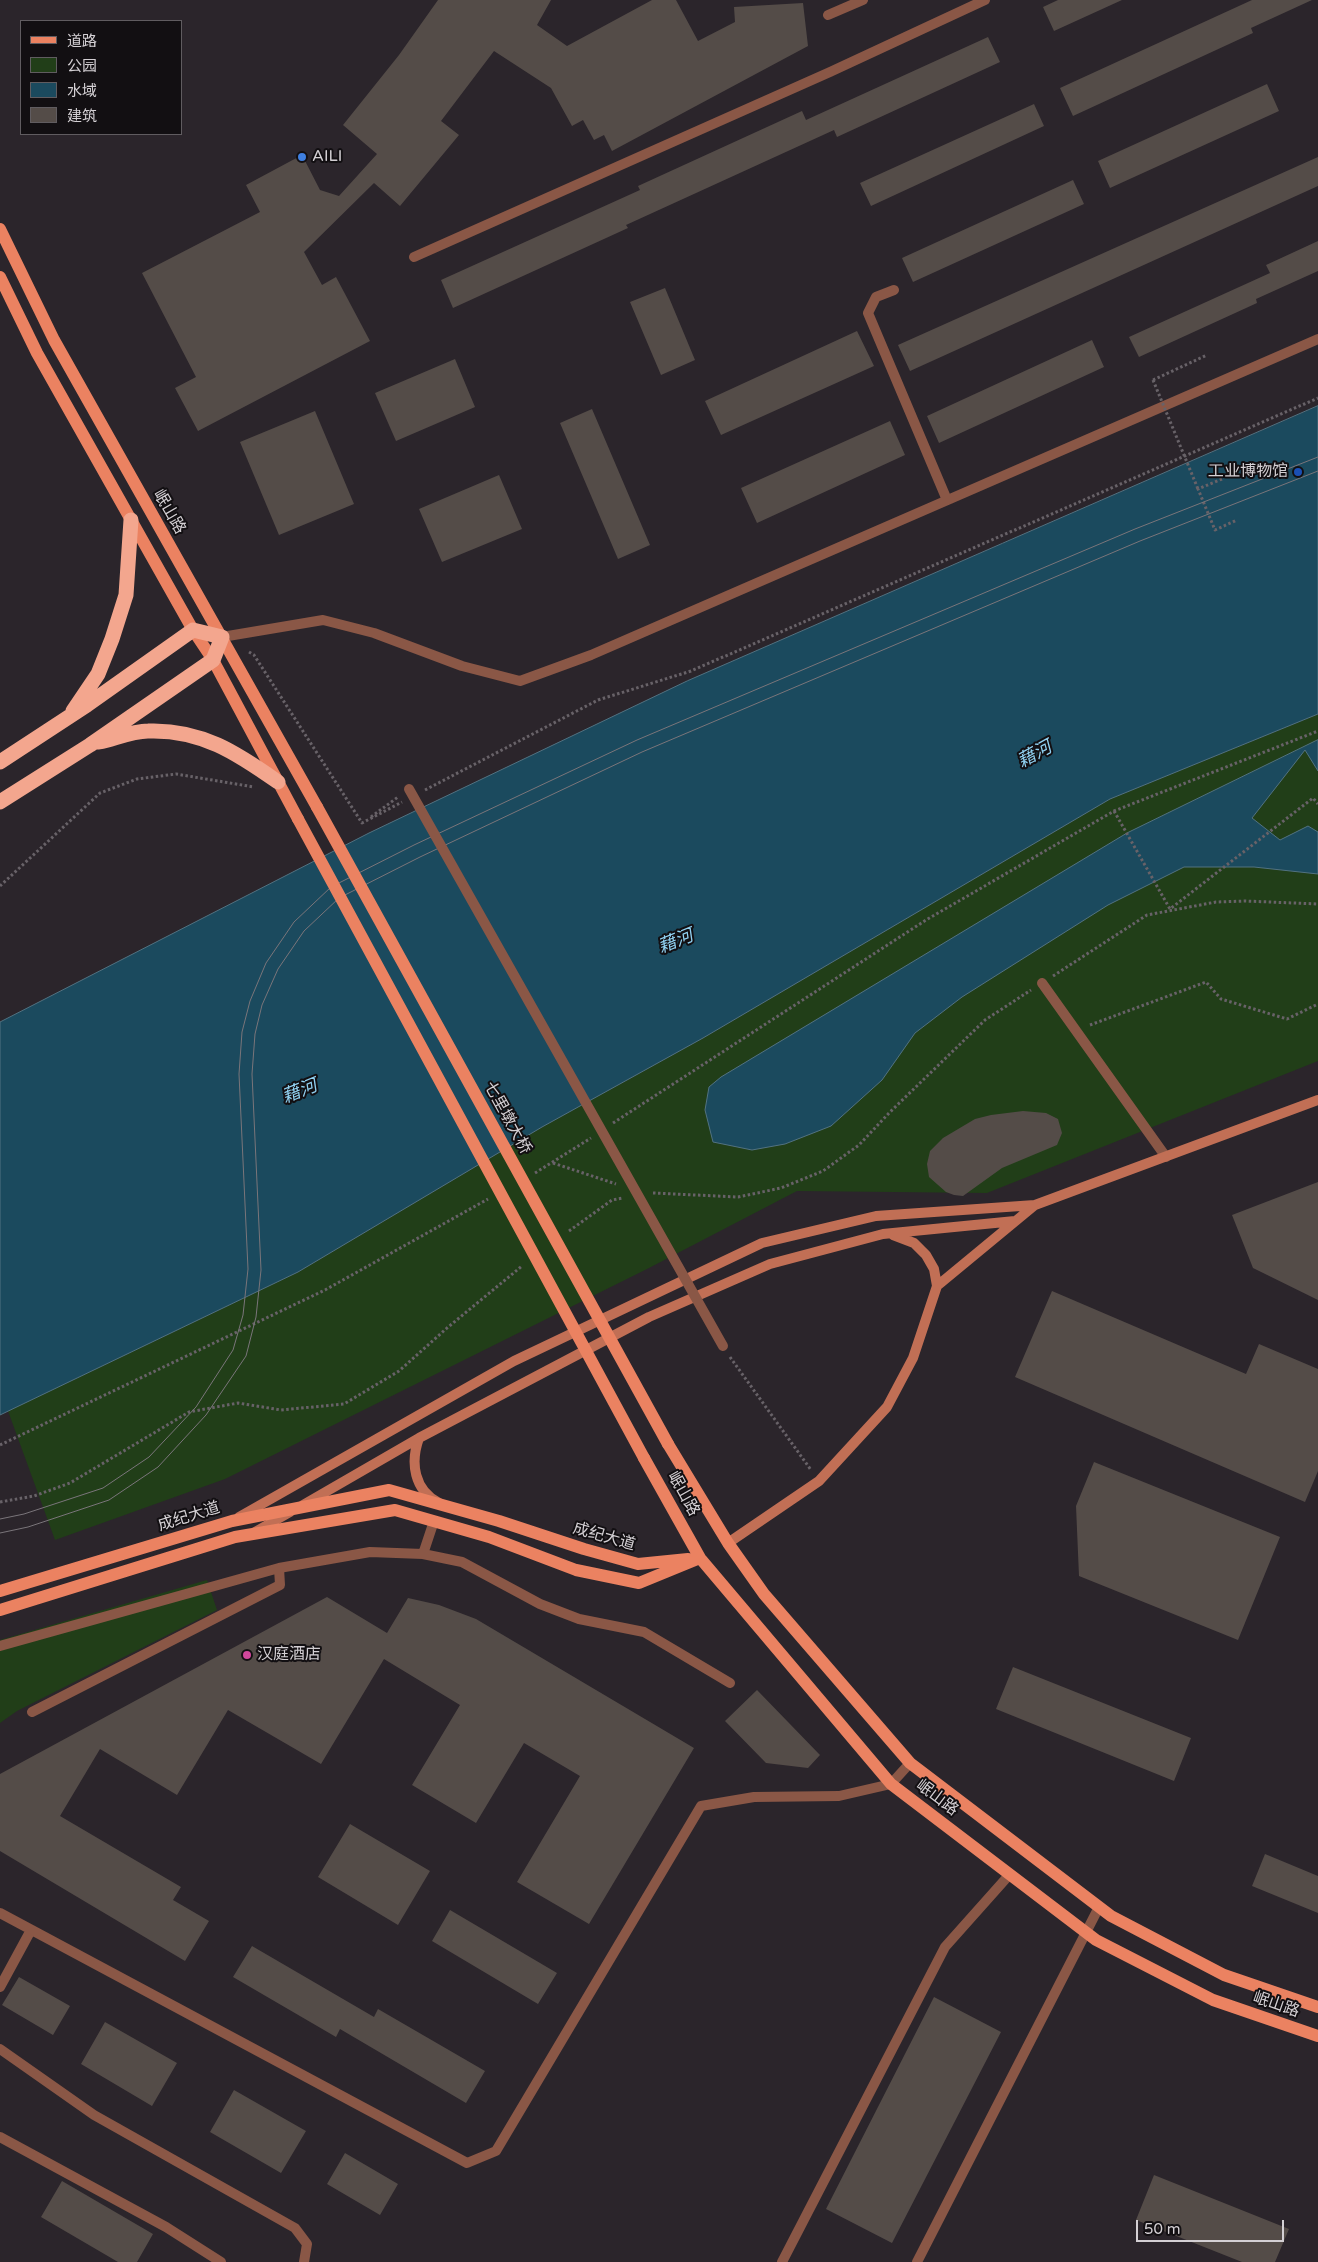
<!DOCTYPE html>
<meta charset="utf-8">
<style>
body{margin:0}
#map{position:relative;width:1318px;height:2262px;overflow:hidden;background:#2b252b;font-family:"Varela Round","Noto Sans SC",sans-serif}
canvas{display:block}
.legend{position:absolute;left:20px;top:20px;width:162px;height:115px;box-sizing:border-box;background:#120f12;border:1px solid #605c60;margin:0;padding:6px 9px;list-style:none;font-size:15px;color:#d4d0d4}
.legend li{display:flex;align-items:center;gap:10px;height:25px}
.legend b{width:25px;border:1px solid #605c60}
.scale{position:absolute;left:1136px;top:2220px;width:148px;height:22px;box-sizing:border-box;border:2px solid #d4d0d4;border-top:0;padding-left:6px;font-size:15px;line-height:18px;white-space:nowrap;color:#d4d0d4;-webkit-text-stroke:4px #120f12;paint-order:stroke}
</style>
<div id="map">
<canvas width="1318" height="2262"></canvas>
<ul class="legend">
<li><b style="height:6px;background:#eb8261"></b>道路</li>
<li><b style="height:14px;background:#213e18"></b>公园</li>
<li><b style="height:14px;background:#1b4a5e"></b>水域</li>
<li><b style="height:14px;background:#544c48"></b>建筑</li>
</ul>
<div class="scale">50 m</div>
</div>
<script>
const ctx = document.querySelector('canvas').getContext('2d');
ctx.lineJoin = 'round';
function fill(path, color) {
  ctx.fillStyle = color;
  ctx.fill(path, 'evenodd');
}
function trace(path, color, width, dash) {
  ctx.strokeStyle = color;
  ctx.lineWidth = width;
  ctx.lineCap = dash ? 'butt' : 'round';
  ctx.setLineDash(dash || []);
  ctx.stroke(path);
}
function label(font, color, halo, rows, align = 'center') {
  ctx.font = font + ' "Varela Round","Noto Sans SC",sans-serif';
  ctx.lineWidth = 4;
  ctx.setLineDash([]);
  ctx.textBaseline = 'middle';
  ctx.strokeStyle = halo;
  ctx.fillStyle = color;
  for (const [text, x, y, turn = 0] of rows) {
    ctx.save();
    ctx.translate(x, y);
    ctx.rotate((+turn || 0) * Math.PI / 180);
    ctx.textAlign = isNaN(turn) ? turn : align;
    if (halo) ctx.strokeText(text, 0, 0);
    ctx.fillText(text, 0, 0);
    ctx.restore();
  }
}
const green = new Path2D(`
 M1318,714V1061L987,1193L797,1191L649,1268L225,1479L55,1540L8,1411L298,1272L542,1127L703,1038L1110,799Z
 M207,1580L217,1610L17,1711L0,1723V1640Z`);
const water = new Path2D(`
 M1318,406V714L1110,799L703,1038L542,1127L298,1272L0,1415V1022L369,833L687,681Z
 M1318,740V771L1305,750L1252,818L1280,840L1308,826L1318,832V874L1254,867H1184L1108,905L962,997L915,1033L882,1080L831,1126L785,1144L752,1150L713,1142L705,1110L709,1087L721,1077L1127,833Z`);
const building = new Path2D(`
 M438,0H551L537,25L567,46L652,0H676L698,41L735,22L734,7L803,3L808,46L612,151L604,135L594,140L583,120L572,126L551,88L494,51L441,121L459,135L400,206L374,183L304,252L322,285L336,277L370,341L198,431L175,388L196,377L142,273L260,212L246,185L302,155L320,190L339,196L377,154L343,125L399,55Z
 M1058,0H1122L1054,31L1043,7Z
 M1252,0H1312L1251,28L1253,33L1073,116L1060,88Z
 M988,37L1000,62L837,137L834,130L626,225L628,228L453,308L441,280L640,190L638,186L802,111L806,120Z
 M1267,84L1279,111L1110,188L1098,161Z
 M1034,104L1044,126L871,206L860,183Z
 M1318,157V186L910,371L898,345Z
 M1073,180L1084,204L913,282L902,258Z
 M1318,241V271L1256,299L1257,303L1139,357L1129,337L1270,273L1266,265Z
 M665,288L695,360L661,375L630,302Z
 M857,331L874,366L721,435L705,401Z
 M1092,340L1104,367L939,443L927,416Z
 M455,359L475,407L396,441L375,393Z
 M592,409L650,545L618,559L560,423Z
 M315,411L354,504L279,535L240,442Z
 M890,421L905,455L757,523L741,488Z
 M499,475L522,529L442,562L419,509Z
 M1023,1111L1046,1113L1058,1119L1062,1133L1057,1145L1002,1168L963,1196L954,1195L946,1192L929,1177L927,1164L930,1151L943,1138L975,1119L991,1115Z
 M1318,1182V1300L1253,1268L1232,1215Z
 M1052,1291L1246,1374L1259,1344L1318,1369V1471L1305,1502L1015,1377Z
 M1094,1462L1280,1537L1238,1640L1079,1576L1076,1506Z
 M327,1597L387,1633L408,1598L439,1605L476,1619L694,1748L589,1924L517,1882L580,1776L524,1743L476,1823L412,1785L460,1705L384,1659L321,1764L228,1710L177,1795L100,1749L60,1816L181,1887L173,1900L209,1921L185,1961L0,1851V1774Z
 M1013,1667L1191,1738L1174,1781L996,1709Z
 M757,1690L820,1755L808,1768L766,1763L725,1721Z
 M350,1824L430,1871L398,1925L318,1877Z
 M1265,1854L1318,1876V1913L1252,1886Z
 M450,1910L557,1973L538,2004L432,1941Z
 M252,1946L374,2017L378,2009L485,2071L466,2103L340,2029L336,2037L233,1977Z
 M19,1977L70,2006L53,2035L2,2005Z
 M934,1997L1001,2032L892,2243L826,2209Z
 M105,2022L177,2063L152,2106L81,2064Z
 M234,2090L306,2131L281,2173L210,2132Z
 M345,2153L398,2184L380,2215L327,2184Z
 M1154,2175L1289,2229L1275,2262H1242L1136,2220Z
 M62,2181L153,2234L137,2262H118L41,2217Z`);
const path = new Path2D(`
 M1153,380L1207,355
 M1222,479L1198,489L1215,530L1237,520
 M249,652L254,655L362,823L402,802
 M425,790L598,700L691,671L1318,398
 M1114,811L1170,909L1313,798L1318,804
 M371,817L398,797
 M0,886L100,793L137,779L176,774L254,787
 M1053,976L1147,915L1216,902L1245,901L1318,904
 M1090,1025L1206,982L1221,999L1287,1019L1318,1004
 M613,1123L926,920L1114,811L1318,731
 M553,1163L616,1184
 M535,1173L591,1138
 M653,1193L738,1197L781,1188L823,1171L859,1145L890,1112L985,1020L1031,990
 M569,1231L612,1200L623,1198
 M730,1357L811,1470
 M0,1445L325,1290L488,1199
 M0,1502L34,1496L70,1483L189,1412L238,1403L281,1410L344,1404L399,1371L447,1328L522,1266`);
const service = new Path2D(`
 M828,15L863,0
 M423,1554L434,1521
 M0,1646L279,1568L370,1552L423,1554L462,1562L540,1604L579,1619L644,1632L730,1683
 M32,1712L280,1585L279,1568
 M782,2262L945,1947L1010,1874`);
const pedestrian = new Path2D(`
 M1042,983L1166,1157`);
const minor = new Path2D(`
 M414,257L830,72L985,0
 M894,290L876,297L868,313L947,500
 M222,637L323,620L374,633L462,666L520,681L591,655L1318,339
 M0,1913L467,2163L496,2151L701,1806L754,1797L839,1796L891,1784L910,1763
 M0,1987L31,1930
 M0,2049L94,2115L295,2228L307,2244L304,2262
 M0,2137L166,2227L221,2262
 M917,2262L1099,1907`);
const secondary = new Path2D(`
 M937,1286L1035,1205
 M419,1438C410,1463 414,1490 439,1503
 M303,1505L419,1438L649,1317L770,1264L883,1234L1015,1221
 M239,1517L514,1361L762,1243L876,1216L1035,1205L1318,1100
 M255,1532L290,1512
 M728,1543L819,1481L887,1407L913,1358L937,1286L934,1269L926,1255L914,1243L893,1235`);
const primary = new Path2D(`
 M0,229L54,340L317,807
 M0,277L37,353L193,630L213,660L298,819
 M668,1444L728,1543L764,1594L910,1763L1111,1916L1224,1975L1318,2007
 M644,1458L700,1558L891,1784L1096,1940L1213,2000L1318,2036
 M0,1591L232,1521L389,1490L499,1521L584,1549L638,1564L688,1559
 M0,1610L235,1537L395,1510L489,1537L576,1570L639,1583L700,1558`);
const motorway = new Path2D(`
 M73,711L98,674L112,639L126,595L131,520
 M99,742C114,739 132,731 148,731C201,729 237,753 278,782
 M0,762L87,705L193,630L222,637L213,660L90,745L0,802`);
const tram = new Path2D(`
 M0,1519L24,1514L103,1488L149,1457L196,1407L233,1350L243,1315L248,1269L239,1074L242,1032L250,1001L266,963L294,922L331,887L414,845L637,740L1135,529L1318,457
 M0,1533L28,1527L109,1500L158,1467L206,1415L246,1356L256,1317L261,1270L252,1074L255,1034L262,1005L278,969L304,931L339,898L420,857L642,752L1140,541L1318,471`);
const pathBridge = new Path2D(`
 M1153,380L1198,489`);
const pedestrianBridge = new Path2D(`
 M409,789L723,1346`);
const primaryBridge = new Path2D(`
 M317,807L668,1444
 M298,819L644,1458`);
const markers = [
 [302,157,5,"#3f7fe0"],
 [1298,472,5,"#1a4fb4"],
 [247,1655,5,"#d1479c"]
];
const poiNames = [
 ["AILI",312,157],
 ["工业博物馆",1288,472,"right"],
 ["汉庭酒店",257,1655]
];
const streetNames = [
 ["岷山路",169,512,60],
 ["七里墩大桥",507,1118,61],
 ["岷山路",683,1494,61],
 ["成纪大道",189,1517,-17],
 ["成纪大道",604,1537,16],
 ["岷山路",937,1798,37],
 ["岷山路",1276,2005,19]
];
const waterNames = [
 ["藉河",1035,755,-29],
 ["藉河",676,942,-22],
 ["藉河",300,1092,-22]
];
fill(green, '#213e18');
fill(water, '#1b4a5e');
trace(water, '#527281', 1);
fill(building, '#544c48');
trace(path, '#686268', 3, [2.5, 2.5]);
trace(service, '#8a5746', 10);
trace(pedestrian, '#8a5746', 10);
trace(minor, '#8a5746', 10);
trace(secondary, '#c16f55', 10);
trace(primary, '#eb8261', 12);
trace(motorway, '#f3a68e', 15);
trace(tram, '#7a757a', 1);
trace(pathBridge, '#686268', 3, [2.5, 2.5]);
trace(pedestrianBridge, '#8a5746', 10);
trace(primaryBridge, '#eb8261', 12);
for (const [x, y, r, color] of markers) {
  const dot = new Path2D();
  dot.arc(x, y, r, 0, 2 * Math.PI);
  ctx.fillStyle = color;
  ctx.fill(dot);
  trace(dot, '#120f12', 2);
}
label('16px', '#d4d0d4', '#120f12', poiNames, 'left');
label('16px', '#d4d0d4', '#120f12', streetNames);
label('italic 18px', '#91d2f2', '#120f12', waterNames);
</script>
